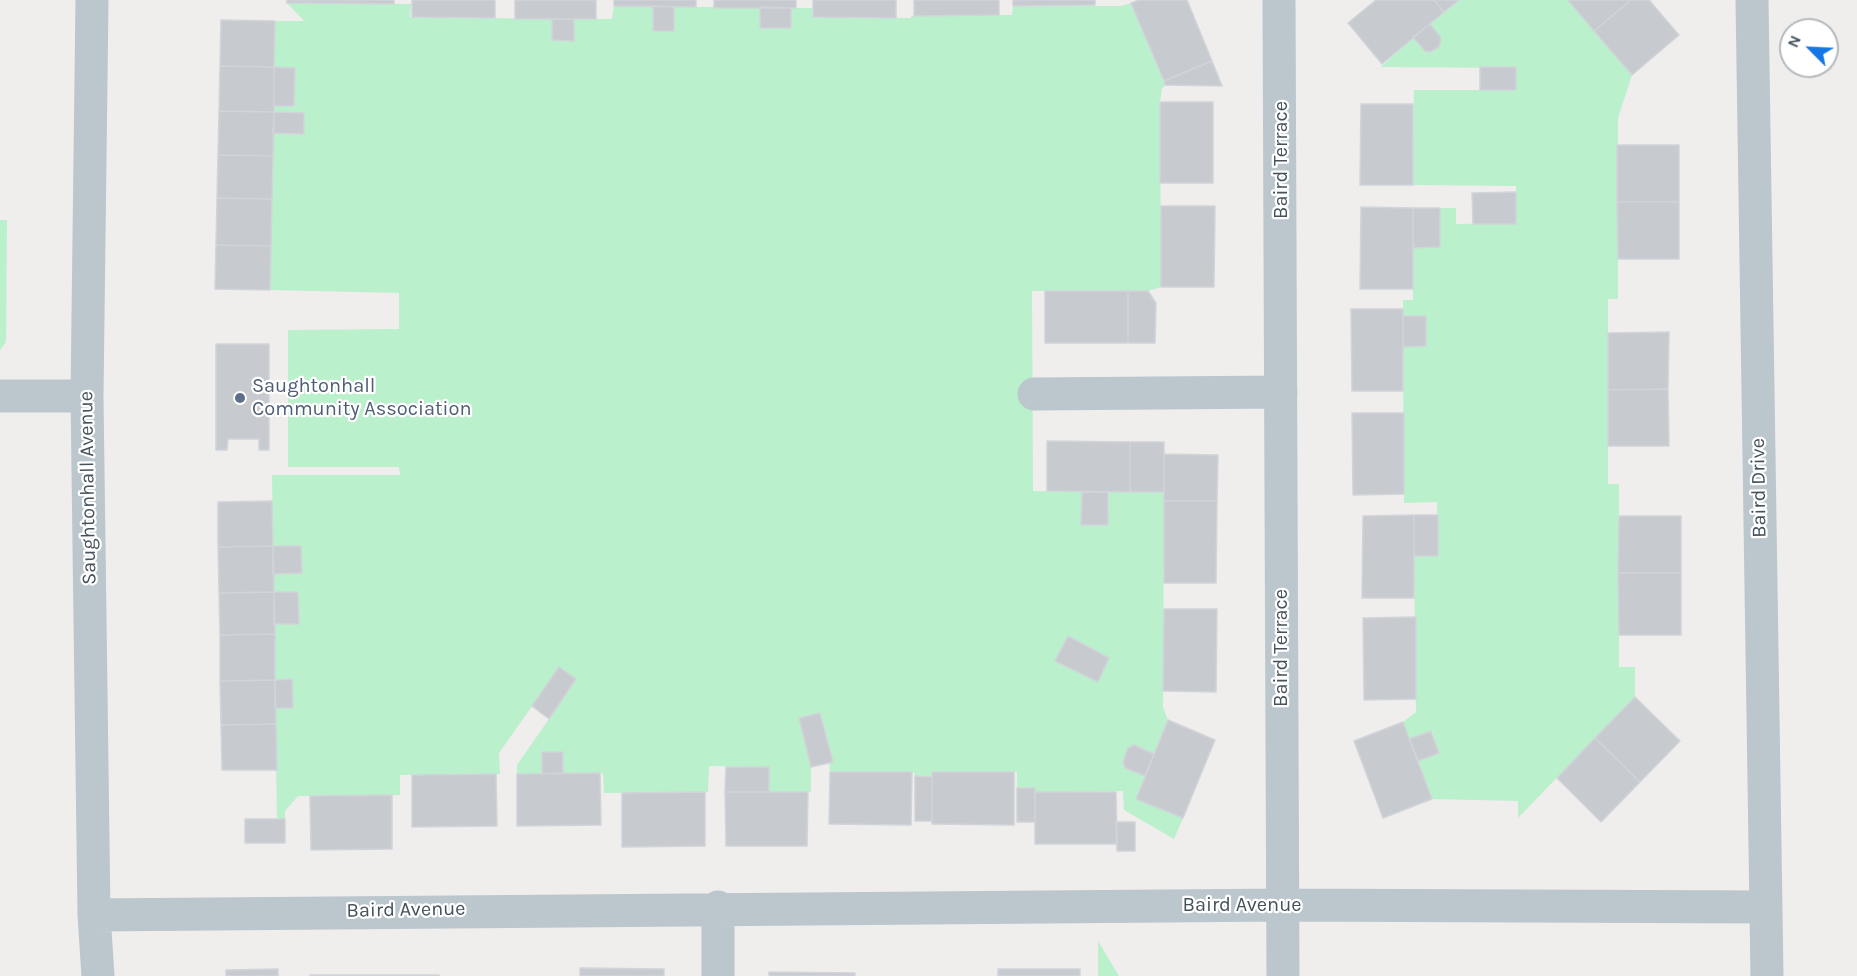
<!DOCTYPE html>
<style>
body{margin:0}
#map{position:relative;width:1857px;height:976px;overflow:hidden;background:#f0eded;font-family:Karla,sans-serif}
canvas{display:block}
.north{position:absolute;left:1779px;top:18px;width:60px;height:60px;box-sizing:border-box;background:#fff;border:2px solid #b5babd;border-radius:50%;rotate:294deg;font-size:16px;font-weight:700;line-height:24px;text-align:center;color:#45525b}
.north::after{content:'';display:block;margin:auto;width:21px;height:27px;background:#1477e3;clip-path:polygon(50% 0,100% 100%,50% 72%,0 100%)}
</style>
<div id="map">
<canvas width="1857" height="976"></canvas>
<div class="north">N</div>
</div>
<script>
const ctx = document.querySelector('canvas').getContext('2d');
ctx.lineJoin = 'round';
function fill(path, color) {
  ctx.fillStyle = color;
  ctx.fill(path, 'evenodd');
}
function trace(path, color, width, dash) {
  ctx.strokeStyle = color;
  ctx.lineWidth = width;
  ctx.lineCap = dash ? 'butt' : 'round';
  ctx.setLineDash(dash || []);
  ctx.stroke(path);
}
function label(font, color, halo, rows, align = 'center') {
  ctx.font = font + ' Karla,sans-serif';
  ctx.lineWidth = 4.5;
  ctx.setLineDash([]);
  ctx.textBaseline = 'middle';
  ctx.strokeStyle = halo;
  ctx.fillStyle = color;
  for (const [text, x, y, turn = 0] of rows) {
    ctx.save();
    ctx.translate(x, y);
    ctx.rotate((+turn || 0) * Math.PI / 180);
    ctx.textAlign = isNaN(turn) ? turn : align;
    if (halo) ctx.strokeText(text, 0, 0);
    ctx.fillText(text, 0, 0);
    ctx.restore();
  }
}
const green = new Path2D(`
 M1459,0H1568L1632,75L1618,118V299H1608V484H1619V667H1635V697L1518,818V801L1432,799L1418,761L1439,753L1432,731L1409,739L1403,722L1416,712L1414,556H1438L1437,502L1404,503L1403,347L1426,346V316H1403V300H1413V248L1440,247V208H1456V224L1516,223V186L1413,185L1414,90H1515L1516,68L1381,67L1413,37L1430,52L1436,49L1441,38L1430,24Z
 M287,3L411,4L410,17L552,19V40L574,41V19H612L614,6H653V31H674V7H760V28H791V8H812L813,17L911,18V16L1012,15L1013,6H1121L1131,3L1165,85L1162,89L1160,102L1161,287L1148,291H1032L1033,491L1082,492V525H1108L1109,492H1164L1163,707L1168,720L1154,754L1134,745L1128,748L1123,762L1125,768L1145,776L1136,799L1183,818L1174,839L1124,810L1123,791L1035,792L1034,788H1017V772H932V777L915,776L914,772H830L829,762L833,761L820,713L799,718L811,767V792H769V767L709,766L708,792L604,793L603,773H563L562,752H542V774H517V765L576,680L559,668L499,753L500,774L400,775V795L298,796L285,811V819H277L275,708H293L292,680H275L274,624H299L298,593L274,592L273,574L302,572L301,546H273L272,475H400L399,467H288V330L399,329V293L270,290L273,133H304V113L274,112V106H294L295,68L274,67L275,21H304ZM1068,637L1109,658L1098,682L1055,661Z
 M0,220H7L6,342L0,350Z
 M1098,941L1119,976H1098Z`);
const building = new Path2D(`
 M287,0H310V3H287Z
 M310,0H394V4L310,3Z
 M412,0H495V18L412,17Z
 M515,0H596V19H515Z
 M614,0H696V7L614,6Z
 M714,0H796V8H714Z
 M813,0H896V18L813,17Z
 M914,0H999V15L914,16Z
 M1013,0H1095V5L1013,6Z
 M1139,0H1187L1212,61L1164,81L1131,3Z
 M1376,0H1434L1444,12L1382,64L1348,23Z
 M1434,0H1459L1444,12Z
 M1568,0H1631L1594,31Z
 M1631,0H1649L1679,35L1632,75L1594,31Z
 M653,6L674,7V31H653Z
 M760,7L791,8V28H760Z
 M552,19H574V41L552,40Z
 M221,20L275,21L274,67L220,66Z
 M1430,24L1441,38L1439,47L1430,52L1425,51L1413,37Z
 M1212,61L1222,86L1165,85L1164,81Z
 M220,66L274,67V112L219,111Z
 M274,67L295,68L294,106H274Z
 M1480,67H1516V90H1480Z
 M1160,102H1213V183H1160Z
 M1361,104H1413V185H1360Z
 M219,111L274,112L273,156L218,155Z
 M274,112L304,113V134L273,133Z
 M1617,145H1679V202H1617Z
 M218,155L273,156L272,199L217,198Z
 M1516,192V224H1473L1472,193Z
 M217,198L272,199L271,246L216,245Z
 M1617,202H1679V259H1618Z
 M1161,206H1215L1214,287H1161Z
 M1361,207L1413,208V289H1360Z
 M1413,208H1440V247L1413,248Z
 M216,245L271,246L270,290L215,289Z
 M1045,291H1128V343H1045Z
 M1128,291H1148L1156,303L1155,343H1128Z
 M1351,309H1403V391H1352Z
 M1403,316H1426V346L1403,347Z
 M1669,332L1668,389L1608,390V333Z
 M216,344H269V450H259V439H228L227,450H216Z
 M1668,389L1669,446H1608V390Z
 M1352,413H1404V494L1353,495Z
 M1047,441L1130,442V492L1047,491Z
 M1130,442H1164V492H1130Z
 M1164,454L1218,455L1217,501H1164Z
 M1082,492H1108V525H1081Z
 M272,501L273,546L218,547V502Z
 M1164,501H1217L1216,583H1164Z
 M1414,515V598H1362L1363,516Z
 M1414,515H1438V556H1414Z
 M1619,516H1681V573H1618Z
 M273,546L274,592L219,593L218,547Z
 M273,546H301L302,573L273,574Z
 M1618,573H1681V635H1619Z
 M274,592L275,634L220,635L219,593Z
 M274,592H298L299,624H274Z
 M1164,609H1217L1216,692L1163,691Z
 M1416,617V699L1364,700L1363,618Z
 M275,634V680L220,681V635Z
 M1068,636L1109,658L1098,682L1055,661Z
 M559,667L576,679L549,719L532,706Z
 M292,679L293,708H275V680Z
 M275,680L276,724L221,725L220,681Z
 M1635,697L1680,741L1640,782L1595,738Z
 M820,713L833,762L811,767L799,718Z
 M1168,720L1215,740L1183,818L1136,799Z
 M1403,722L1432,799L1383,818L1354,741Z
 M276,724L277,770H222L221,725Z
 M1431,731L1439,753L1418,761L1409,739Z
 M1595,738L1640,782L1601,822L1557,778Z
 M1134,745L1154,754L1145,776L1125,768L1123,762L1128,748Z
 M542,752H563V773L542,774Z
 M726,767H769V792H725Z
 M830,772H912L911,825L829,824Z
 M932,772H1014V825L932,824Z
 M600,773L601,825L517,826V774Z
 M496,774L497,826L412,827V775Z
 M915,776L932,777V821H915Z
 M1017,788H1035V822H1017Z
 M705,792V846L622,847V793Z
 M725,792H808L807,846H726Z
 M1035,792H1116L1117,844H1035Z
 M392,795V849L311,850L310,796Z
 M245,819H285V843H245Z
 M1116,822H1135V851H1117Z
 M580,968L664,969V976H580Z
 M278,969V976H226V970Z
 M998,969H1080V976H998Z
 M769,972L855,973V976H769Z
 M310,975H372V976H310Z
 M372,975H439V976Z`);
const minor = new Path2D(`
 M92,0L87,396L94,915L98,976
 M1279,0L1283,976
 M1752,0L1767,976
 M1034,394L1281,392
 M0,396H87
 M94,915L1283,905L1766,907
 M718,976V907`);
const markers = [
 [240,398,6,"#5c6f8a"]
];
const streetNames = [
 ["Baird Terrace",1281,160,-90],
 ["Saughtonhall Avenue",88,488,-91],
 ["Baird Drive",1759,488,-91],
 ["Baird Terrace",1281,648,-90],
 ["Baird Avenue",1242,905],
 ["Baird Avenue",406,910,-1]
];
const serviceNames = [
 ["Saughtonhall",252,386],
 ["Community Association",252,409]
];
fill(green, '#baf0cc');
fill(building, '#c7cbd0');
trace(building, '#d1d4d9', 1.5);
trace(minor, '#bbc6cd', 33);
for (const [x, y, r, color] of markers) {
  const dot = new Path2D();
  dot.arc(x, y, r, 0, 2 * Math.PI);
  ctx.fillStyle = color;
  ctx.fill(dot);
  trace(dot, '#fff', 2);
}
label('20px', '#45525b', '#fff', streetNames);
label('20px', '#4e5e75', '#fff', serviceNames, 'left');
</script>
